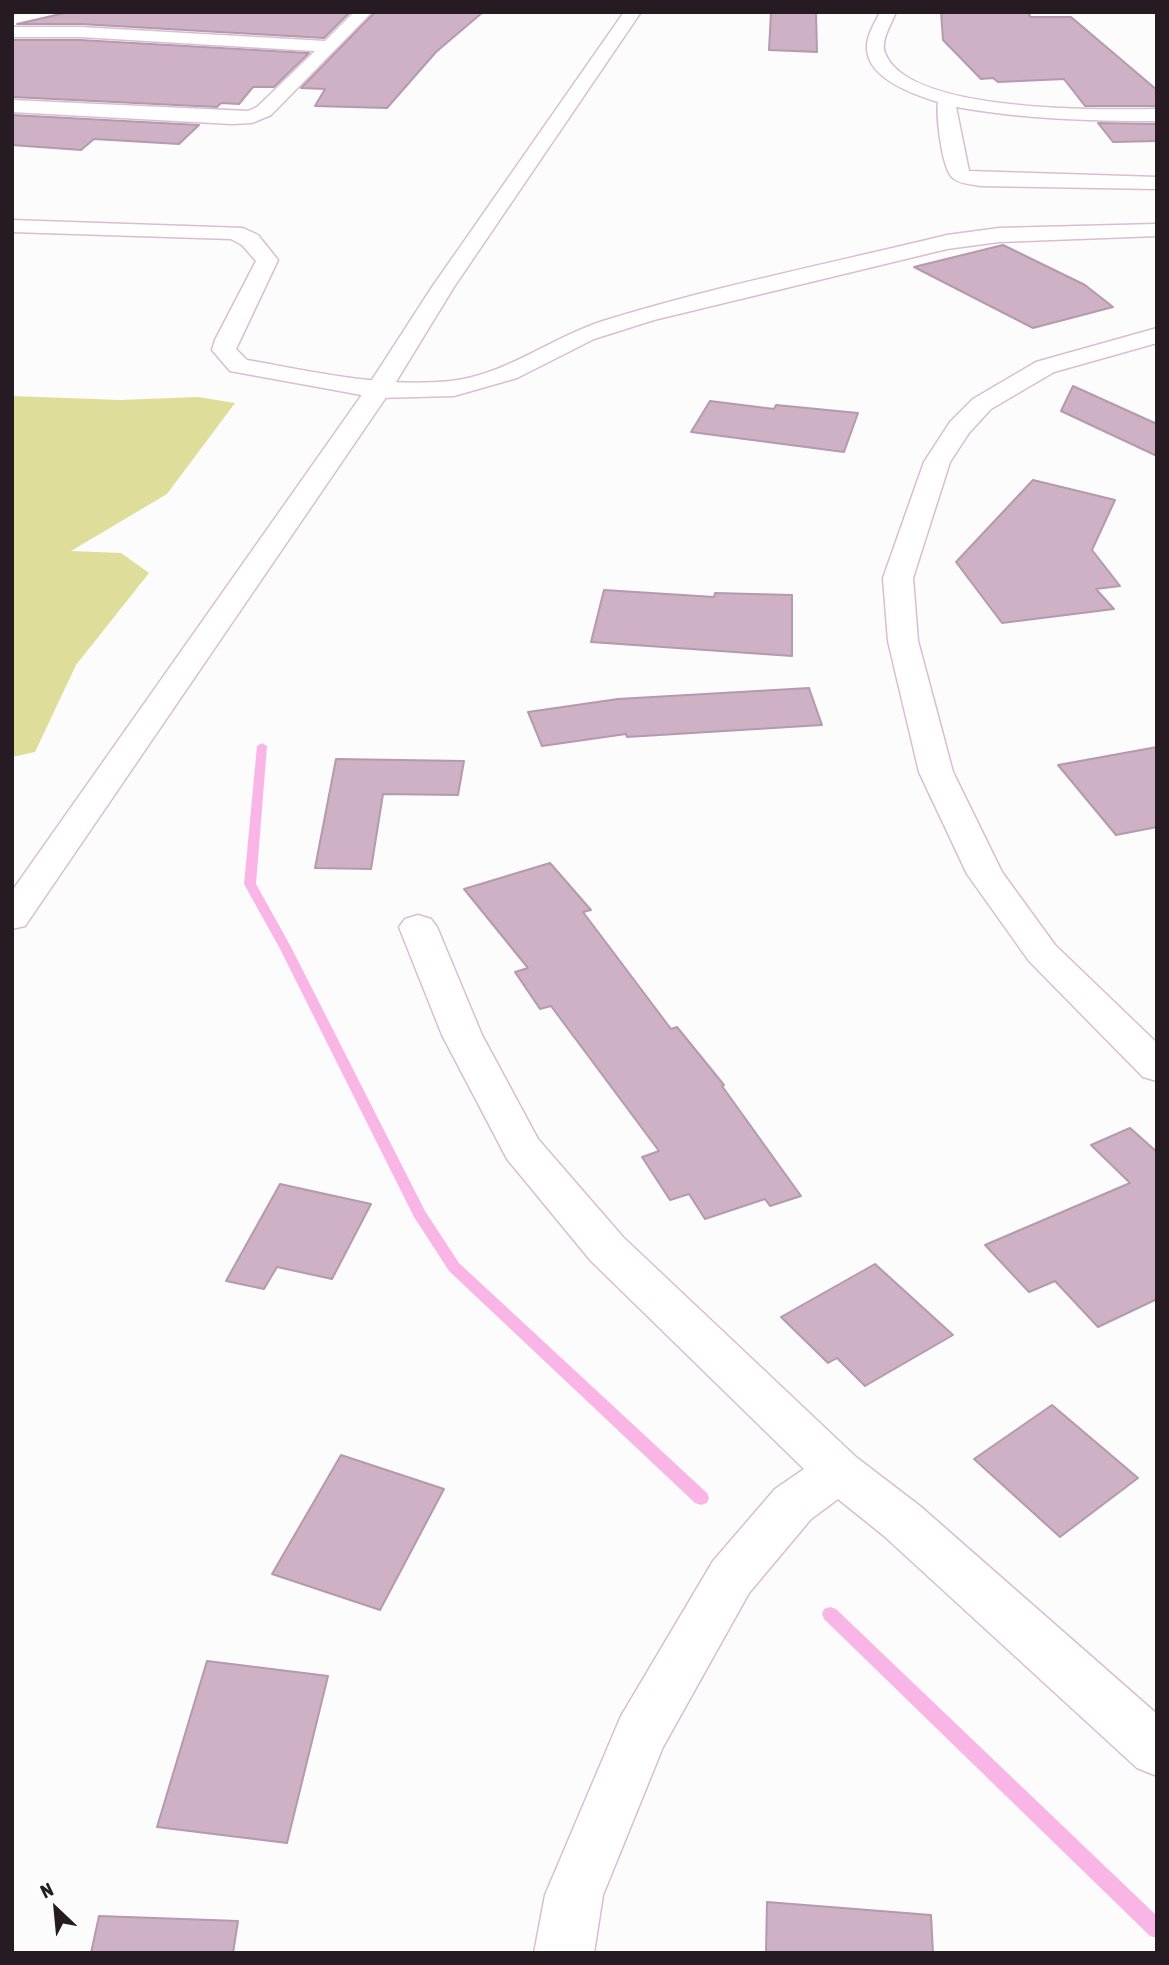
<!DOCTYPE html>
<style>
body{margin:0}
#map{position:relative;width:1169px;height:1965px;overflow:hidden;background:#fcfcfc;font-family:"Asap Condensed",sans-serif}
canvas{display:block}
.frame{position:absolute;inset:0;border:14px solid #261b22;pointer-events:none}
.north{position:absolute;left:21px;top:1874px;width:70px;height:70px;-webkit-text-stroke:5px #fff;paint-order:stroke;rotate:334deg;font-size:19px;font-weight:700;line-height:28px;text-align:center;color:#261b22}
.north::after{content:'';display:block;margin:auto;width:24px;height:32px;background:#261b22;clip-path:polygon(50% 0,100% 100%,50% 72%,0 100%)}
</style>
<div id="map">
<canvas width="1169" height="1965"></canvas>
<div class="frame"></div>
<div class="north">N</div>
</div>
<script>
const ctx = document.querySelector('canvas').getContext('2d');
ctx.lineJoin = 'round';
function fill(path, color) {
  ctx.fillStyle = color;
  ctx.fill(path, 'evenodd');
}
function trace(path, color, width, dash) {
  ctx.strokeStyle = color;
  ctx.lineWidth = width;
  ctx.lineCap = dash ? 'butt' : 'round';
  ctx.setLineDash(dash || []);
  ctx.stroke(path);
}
const green = new Path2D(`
 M12,396L120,400L198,397L235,403L167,494L71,551L121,553L149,573L76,665L35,752L12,757Z`);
const stream = new Path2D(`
 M262,743L267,746L256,884L291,947L425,1211L459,1263L707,1493L709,1498L707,1503L701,1505L695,1503L449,1271L414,1217L279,947L244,884L257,746Z
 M830,1607L836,1609L1157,1916V1938L1150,1936L824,1619L822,1614L824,1609Z`);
const building = new Path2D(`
 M69,12H350L324,38L80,24H17Z
 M375,12H483L436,52L387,108L315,106L325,89L301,88Z
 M771,12H816L817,52L769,50Z
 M941,12H1029L1030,17H1071L1157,90V106H1085L1064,79L998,82L993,78L981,79L943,40Z
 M12,40H80L309,53L274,87H253L239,104L221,103L217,107L12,97Z
 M12,115L199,125L179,144L94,139L81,150L12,145Z
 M1098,123L1157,124V141L1113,142Z
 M1003,245L1085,285L1113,307L1033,328L914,267Z
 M1073,386L1157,424V456L1061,411Z
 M710,401L774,409L776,405L858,413L844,452L691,432Z
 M1033,480L1115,500L1092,550L1120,586L1096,589L1114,609L1002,623L956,562Z
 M604,590L714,597L715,593L792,595V656L591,642Z
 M809,688L822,725L627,737L626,734L542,746L528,712L618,699Z
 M1157,747V827L1116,835L1058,765Z
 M336,759L464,761L458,795L383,794L371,869L315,868Z
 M550,863L591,910L583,912L671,1029L677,1027L724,1085L722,1086L801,1196L770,1206L765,1199L705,1219L689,1194L670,1200L642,1157L659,1151L551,1006L540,1009L515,972L528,968L464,889Z
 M1130,1128L1157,1152V1299L1098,1327L1055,1281L1029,1292L985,1245L1130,1183L1091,1145Z
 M280,1184L371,1204L332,1279L277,1267L264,1289L226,1281Z
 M875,1264L953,1335L865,1386L837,1358L828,1363L781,1317Z
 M1052,1405L1138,1478L1060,1537L974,1459Z
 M341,1455L444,1489L380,1610L272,1574Z
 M207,1661L328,1676L287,1843L157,1827Z
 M767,1902L931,1915L933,1953H766Z
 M99,1916L238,1921L233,1953H91Z`);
const minor = new Path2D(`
 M354,12H372L271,115L252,123L232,124L12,112V100L248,111L257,107L315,51L80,37H12V27H80L325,41Z
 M880,12H896C892,23 880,41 885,53C908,113 1101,110 1157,109V121C1089,121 1023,119 956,107L969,171L1157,177V189L980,186C972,184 959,184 953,178C942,170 936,116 938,102C915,95 868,79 867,49C866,36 875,23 880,12Z
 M12,220L243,228L258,235L278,260L236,349L247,360C315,372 382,388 451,381C506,375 552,337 603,321C715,286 833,263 947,235L999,228L1157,224V236L999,242L947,249L654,320L594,339L517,378L454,396L378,398L230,371L212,350L215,340L256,261L242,245L231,239L12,232Z
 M1157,328V343L1054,372L991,409L969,433L950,462L913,578L918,641L953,772L1002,872L1055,945L1157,1043V1081L1143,1077L1029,961L967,874L919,772L888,641L883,578L924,462L950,422L973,399L1036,362Z
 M418,915L431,919L437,927L482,1035L538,1139L623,1237L856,1457L920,1506L1157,1714V1776L1137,1768L884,1536L838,1499L811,1519L749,1593L663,1747L603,1895L594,1953H534L545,1895L621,1716L713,1561L775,1489L804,1469L591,1261L507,1159L442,1035L399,927L405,919Z`);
const major = new Path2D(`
 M624,12H641L454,287L391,390L25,926L12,929V891L366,389L432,287Z`);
fill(green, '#dedd9a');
fill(stream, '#fab5e7');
fill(building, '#ceb1c5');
trace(building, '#b599ad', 2);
trace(minor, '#dabdd1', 3);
trace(major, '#dabdd1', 3);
fill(minor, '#fff');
fill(major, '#fff');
</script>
